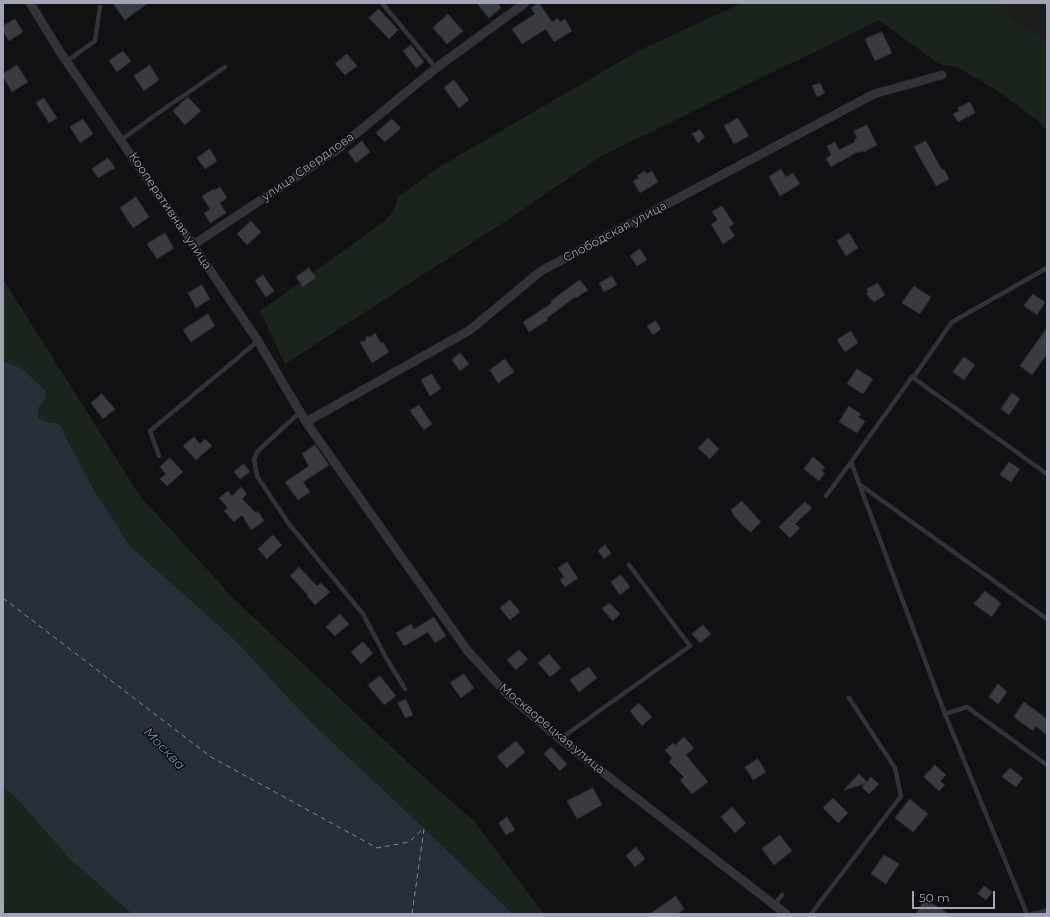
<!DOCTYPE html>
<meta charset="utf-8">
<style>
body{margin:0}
#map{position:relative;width:1050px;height:917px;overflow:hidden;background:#111113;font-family:Montserrat,sans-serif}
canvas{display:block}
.frame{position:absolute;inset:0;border:4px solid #a1a5b5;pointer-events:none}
.scale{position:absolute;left:912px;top:891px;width:83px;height:18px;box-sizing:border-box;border:2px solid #a1a5b5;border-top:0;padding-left:5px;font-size:12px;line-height:14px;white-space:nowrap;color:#a1a5b5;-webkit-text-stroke:3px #0c0c0e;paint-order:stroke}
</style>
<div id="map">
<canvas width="1050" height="917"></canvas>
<div class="frame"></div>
<div class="scale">50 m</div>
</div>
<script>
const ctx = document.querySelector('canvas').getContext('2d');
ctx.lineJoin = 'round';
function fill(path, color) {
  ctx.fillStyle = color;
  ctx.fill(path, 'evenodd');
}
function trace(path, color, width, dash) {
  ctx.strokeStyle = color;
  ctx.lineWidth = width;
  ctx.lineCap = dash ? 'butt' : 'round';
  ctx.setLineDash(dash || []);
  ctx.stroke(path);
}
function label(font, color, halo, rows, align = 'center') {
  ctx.font = font + ' Montserrat,sans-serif';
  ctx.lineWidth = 3;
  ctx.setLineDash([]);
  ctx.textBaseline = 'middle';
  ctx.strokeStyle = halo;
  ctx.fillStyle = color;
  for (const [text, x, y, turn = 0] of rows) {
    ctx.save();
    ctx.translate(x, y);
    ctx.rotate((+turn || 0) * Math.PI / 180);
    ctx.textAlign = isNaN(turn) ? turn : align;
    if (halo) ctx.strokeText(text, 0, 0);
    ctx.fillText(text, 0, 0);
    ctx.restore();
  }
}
const built = new Path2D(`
 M1000,3H1047V40L1035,34L1013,18Z`);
const green = new Path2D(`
 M742,3H1000L1013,18L1035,34L1047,40V130L1037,120L995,89L957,67L939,64L879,20L598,158L512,217L285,364L260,311L386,220L394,209L398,197L439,167L640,50Z
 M3,279L140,496L235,600L416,770L474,821L544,914H513L424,828L313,724L236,641L130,546L94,490L65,435C61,421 59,424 47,422C44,421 41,419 38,417L39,407L46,398L21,368L3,361Z
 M3,787L17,799L71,859L132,914H6L3,909Z`);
const water = new Path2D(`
 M3,361L21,368L45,390L46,398L39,407L38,417C41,419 44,421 47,422C59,424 61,421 65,435L94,490L130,546L236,641L313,724L424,828L513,914H132L70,859L17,799L3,787Z`);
const ferry = new Path2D(`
 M3,598L211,757L377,848L409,842L424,828
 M412,914L424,829`);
const building = new Path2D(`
 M113,3H148L125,20Z
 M477,3H498L501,8L489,18Z
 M539,3L552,22L558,18L560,22L565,19L572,31L554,42L546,29L522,44L512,29L535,14L531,8Z
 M379,9L398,30L389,39L369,18Z
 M448,14L463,31L447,44L433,28Z
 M15,19L23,32L9,41L3,31V26Z
 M882,32L892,53L875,61L865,39Z
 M411,45L424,62L416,68L403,51Z
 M123,51L131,61L117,72L109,61Z
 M347,54L357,66L345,75L335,64Z
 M17,65L28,82L12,92L3,77V74Z
 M150,65L159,80L144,91L134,76Z
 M454,80L469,100L459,108L444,88Z
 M820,83L825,93L817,97L812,86Z
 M188,97L201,111L185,125L173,111Z
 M44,98L57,118L49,123L36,103Z
 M970,102L975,113L958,122L953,114L959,111L958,108Z
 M738,118L749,136L734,144L724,126Z
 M83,119L93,134L80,143L70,127Z
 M392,119L401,128L385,142L376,133Z
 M867,125L877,145L864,152L863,151L858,153L857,152L831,167L826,158L831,155L827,146L835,142L839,150L855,142L854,140L857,138L854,131Z
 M700,130L705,137L698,143L692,134Z
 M362,141L370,152L356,163L348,152Z
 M926,141L942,170L944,169L949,179L936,186L914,147Z
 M210,149L217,161L205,169L197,158Z
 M108,158L115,168L98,178L92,169Z
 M781,169L786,177L793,173L800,184L780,196L769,177Z
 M645,171L646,174L652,171L658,182L640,193L633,181L639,178L637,176Z
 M220,187L227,198L220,203L226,213L210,223L204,213L210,209L202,196L214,189L215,190Z
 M136,197L149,217L133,228L120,208Z
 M722,206L734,224L729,227L735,236L723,244L711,224L718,220L712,212Z
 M251,221L261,232L247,245L237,234Z
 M165,233L174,248L157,259L147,244Z
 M849,233L858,248L846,256L837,241Z
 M640,249L647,260L637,266L630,256Z
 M309,268L316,278L303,287L296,277Z
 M263,275L274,291L266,297L255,281Z
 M612,276L617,285L604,292L599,283Z
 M580,280L588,290L576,298L575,297L547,318L548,320L529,332L523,322L552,303L551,301Z
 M878,283L885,295L874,302L872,299L871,300L866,293L868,292L867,289Z
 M202,285L210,299L196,308L188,293Z
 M914,286L931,297L920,314L902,303Z
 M1033,294L1045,302L1037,315L1024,306Z
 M208,314L215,326L191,342L183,330Z
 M656,321L661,329L653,335L647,326Z
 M1047,328V354L1032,375L1020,366Z
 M851,331L858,343L845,352L837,340Z
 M375,333L381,343L383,342L389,352L372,363L360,342L365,341L367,336L371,337Z
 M460,353L469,364L460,371L452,360Z
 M964,357L975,365L964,380L953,372Z
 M505,359L514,372L498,383L490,370Z
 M857,369L873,379L863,394L847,384Z
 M432,374L441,389L430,396L421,380Z
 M1012,393L1020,399L1009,415L1001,409Z
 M102,394L115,409L103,419L91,403Z
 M419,405L432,424L424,430L410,411Z
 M849,406L861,414L858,417L865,421L857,433L839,422Z
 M194,437L200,444L205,439L212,446L196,460L183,446Z
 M708,438L719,449L710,459L698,448Z
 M315,445L329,465L303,482L310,492L298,500L285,482L309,466L302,454Z
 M813,457L825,467L822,471L825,473L819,481L804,469Z
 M170,458L183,472L167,486L160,479L166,474L160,467Z
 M1009,462L1020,469L1011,482L1000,475Z
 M244,464L250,472L240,479L234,472Z
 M241,487L247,494L242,499L256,513L258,511L264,521L251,530L242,515L234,522L224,511L228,508L219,498L228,491L232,496Z
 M742,501L761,522L751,532L743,526L734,516L731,510Z
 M805,502L812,508L795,524L800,528L790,538L779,527Z
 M273,535L282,545L267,559L258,549Z
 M605,545L611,553L604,559L598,551Z
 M567,562L578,578L565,587L560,580L564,577L558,568Z
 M299,567L317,586L321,583L330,592L315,605L307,596L308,595L290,576Z
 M621,575L630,587L620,595L611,582Z
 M985,591L1001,603L992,617L974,604Z
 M510,600L520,612L510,620L500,608Z
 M610,603L620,614L613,621L602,609Z
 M340,614L349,624L335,636L326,627Z
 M434,617L446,636L435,643L428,632L404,646L396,633L411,624L414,629Z
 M703,625L711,634L700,643L692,634Z
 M363,642L373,653L361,664L351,652Z
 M519,650L528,659L516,670L507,660Z
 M549,654L561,668L550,677L538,663Z
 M589,667L597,678L579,692L570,680Z
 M464,674L474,688L461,698L450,683Z
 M380,676L396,696L384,705L368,685Z
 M998,684L1007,692L998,704L989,697Z
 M406,699L413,715L405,718L398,703Z
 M1024,702L1047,719V735L1036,726L1033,731L1014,717Z
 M639,703L652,717L642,726L630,711Z
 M684,737L694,748L686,755L708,782L692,794L680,780L684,777L669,762L672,758L665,750L673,743L675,745Z
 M516,741L525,752L507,768L497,757Z
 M551,747L567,764L560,771L544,754Z
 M758,759L766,772L753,780L745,767Z
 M935,765L946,775L940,781L945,785L939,791L924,777Z
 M1010,768L1023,778L1016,787L1002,777Z
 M859,774L867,782L871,777L879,784L869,794L862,787L865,784L844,790Z
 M593,788L602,805L577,819L567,801Z
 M833,798L848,813L838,823L823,808Z
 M910,799L928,814L913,832L895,818Z
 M732,807L746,823L735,833L721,817Z
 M507,817L515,830L506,835L499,823Z
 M780,835L792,851L774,865L762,849Z
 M636,847L645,859L635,867L626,856Z
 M884,855L899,864L886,884L871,874Z
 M984,886L992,892L986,900L978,894Z
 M676,896L684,909L677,914H650Z
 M925,899L949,914H916Z`);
const service = new Path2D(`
 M382,3L436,68
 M67,61L95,41L100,7
 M121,140L161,111L225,67
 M913,378L952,322L1047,268
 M300,412L258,451L254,459L257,476L289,524L363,614L384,654L405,689
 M159,456L150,431L258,341
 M851,462L912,377L1047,474
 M859,484L1047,619
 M826,496L851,462L945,714
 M560,739L690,646L629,565
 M774,905L782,895
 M811,914L901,796L895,768L849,698
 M1027,914L945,714L967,707L1047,765
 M1032,914L1046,911L1047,912`);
const minor = new Path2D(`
 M30,3L62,55L193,245L258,341L306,422L467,650L506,693L560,739L786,914
 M193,245L335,151L436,68L525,3
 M306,422L470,330L541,271L874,94L942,75`);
const streetNames = [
 ["улица Свердлова",308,167,-35],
 ["Кооперативная улица",170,211,56],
 ["Слободская улица",615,232,-28],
 ["Москворецкая улица",552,729,40]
];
const waterNames = [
 ["Москва",164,749,46]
];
fill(built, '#1d1d20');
fill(green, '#1b231d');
fill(water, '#262e37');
trace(ferry, '#748fb4', 1, [5, 4]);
fill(building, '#3a3b41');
trace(building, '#2b2b2f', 1);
trace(service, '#323238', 4.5);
trace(minor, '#323238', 9);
label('12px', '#a1a5b5', '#0c0c0e', streetNames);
label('italic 13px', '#748fb4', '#0c0c0e', waterNames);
</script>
